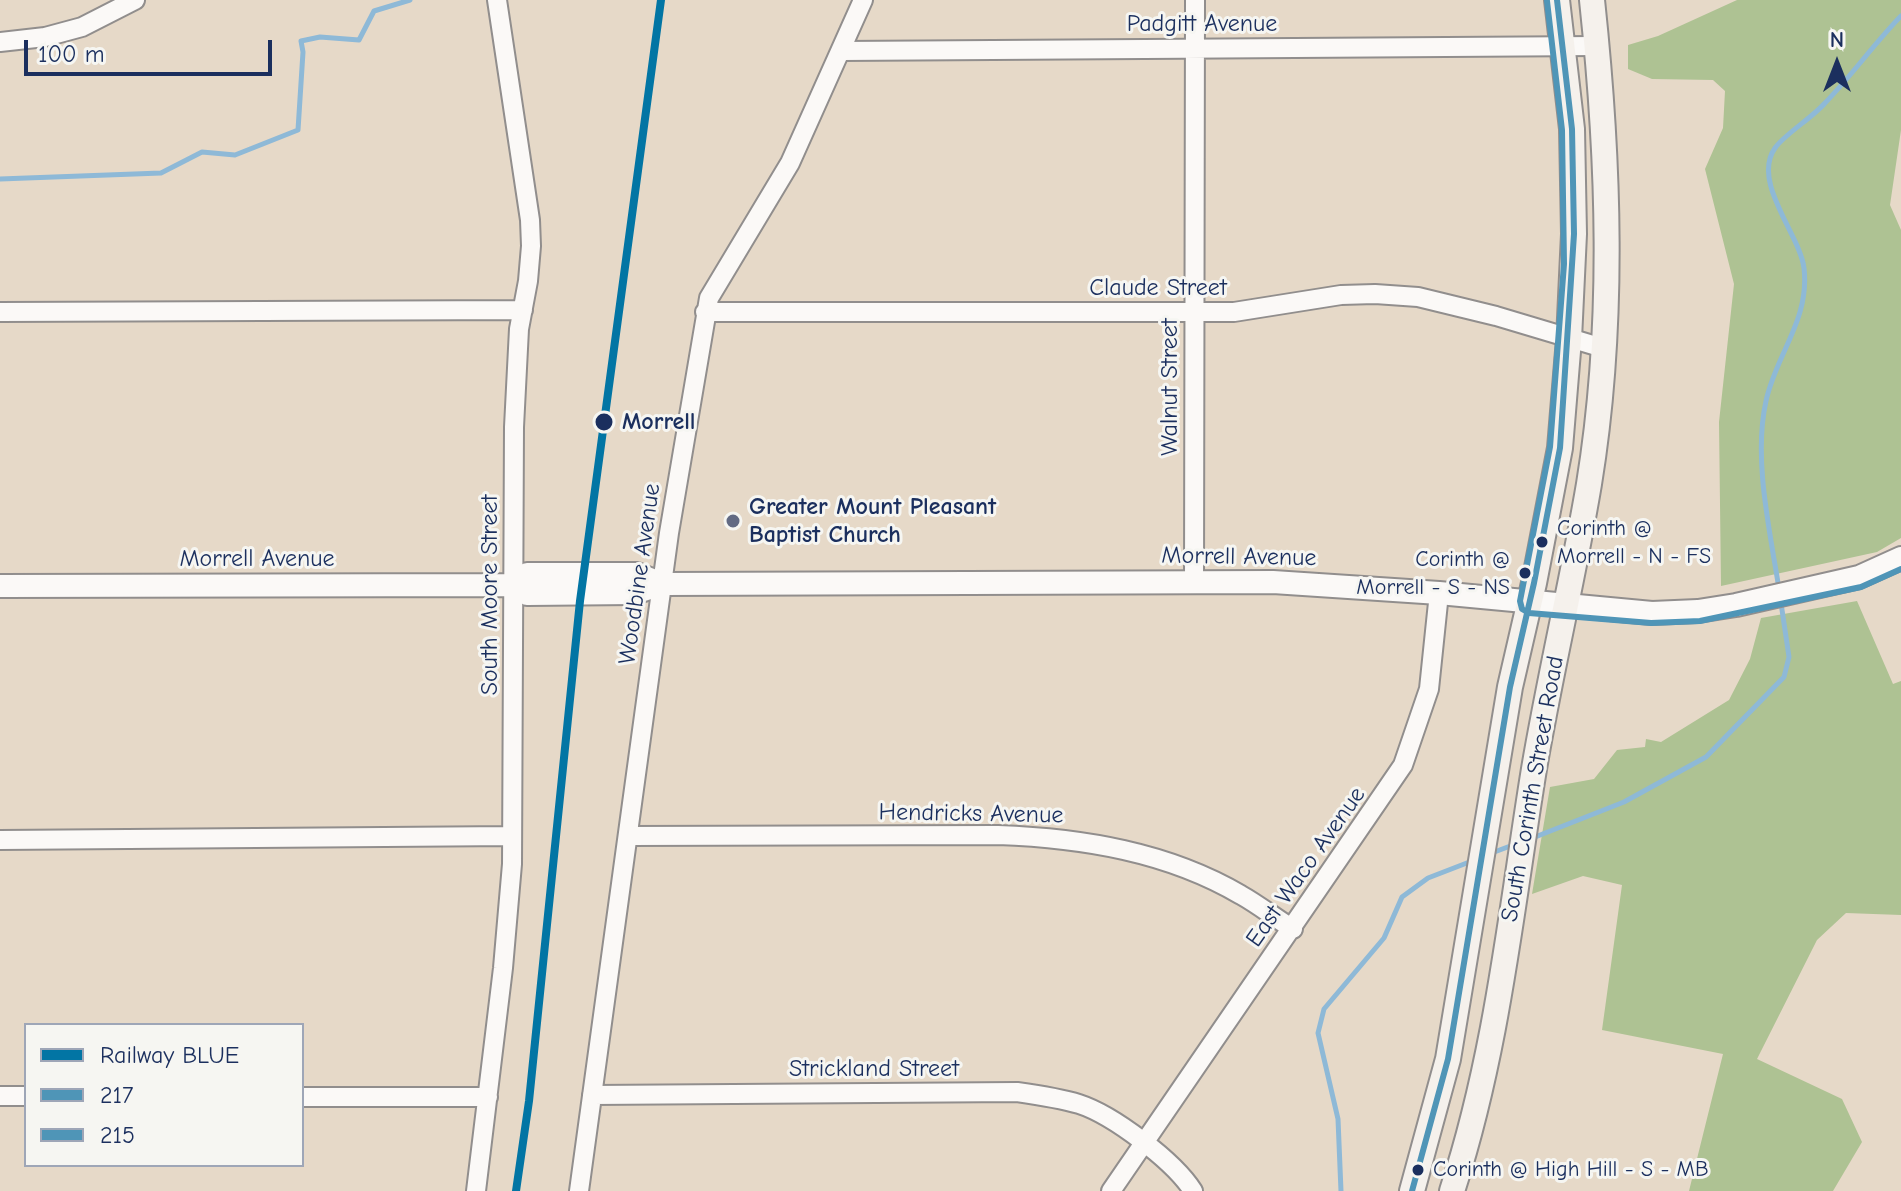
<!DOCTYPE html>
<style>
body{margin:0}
#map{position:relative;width:1901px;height:1191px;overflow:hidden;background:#e6d9c8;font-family:"Comic Neue",sans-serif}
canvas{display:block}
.legend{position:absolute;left:24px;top:1023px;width:280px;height:144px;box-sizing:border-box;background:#f6f6f2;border:2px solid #9ea6b7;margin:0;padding:10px 14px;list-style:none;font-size:24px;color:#1b2f5e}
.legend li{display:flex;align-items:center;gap:16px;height:40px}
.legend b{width:40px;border:2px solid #9ea6b7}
.north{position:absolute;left:1797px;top:24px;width:80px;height:80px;-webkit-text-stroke:6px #f6f6f2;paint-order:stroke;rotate:0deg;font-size:22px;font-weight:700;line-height:32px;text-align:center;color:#1b2f5e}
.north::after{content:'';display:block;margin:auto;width:28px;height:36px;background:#1b2f5e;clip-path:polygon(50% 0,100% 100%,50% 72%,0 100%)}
.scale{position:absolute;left:24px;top:40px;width:248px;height:36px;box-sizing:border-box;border:4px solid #1b2f5e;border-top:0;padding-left:10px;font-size:24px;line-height:28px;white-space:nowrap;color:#1b2f5e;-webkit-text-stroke:6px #f6f6f2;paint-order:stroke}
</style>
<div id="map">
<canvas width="1901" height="1191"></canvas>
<ul class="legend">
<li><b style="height:10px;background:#0275a4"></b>Railway BLUE</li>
<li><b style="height:10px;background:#4f95b7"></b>217</li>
<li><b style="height:10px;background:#4f95b7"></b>215</li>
</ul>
<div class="north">N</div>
<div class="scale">100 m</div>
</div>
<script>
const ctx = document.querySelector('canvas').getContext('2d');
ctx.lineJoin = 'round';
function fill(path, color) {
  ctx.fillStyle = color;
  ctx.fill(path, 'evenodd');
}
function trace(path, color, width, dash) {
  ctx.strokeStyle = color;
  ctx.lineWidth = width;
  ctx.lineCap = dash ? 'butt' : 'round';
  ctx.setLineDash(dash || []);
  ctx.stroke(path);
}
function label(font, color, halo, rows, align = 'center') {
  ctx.font = font + ' "Comic Neue",sans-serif';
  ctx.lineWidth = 6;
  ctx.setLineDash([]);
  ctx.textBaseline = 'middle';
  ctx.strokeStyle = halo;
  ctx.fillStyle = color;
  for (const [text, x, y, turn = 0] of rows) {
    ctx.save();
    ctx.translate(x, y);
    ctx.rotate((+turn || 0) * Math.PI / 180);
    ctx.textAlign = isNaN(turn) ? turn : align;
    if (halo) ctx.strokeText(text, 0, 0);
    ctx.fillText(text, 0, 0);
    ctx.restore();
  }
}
const forest = new Path2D(`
 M1737,0H1901V130L1890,205L1901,230V538L1877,552L1721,586L1719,422L1734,284L1705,169L1723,128L1725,91L1713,80L1652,79L1628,69V45L1658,36Z
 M1857,601L1893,684L1901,681V915L1846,913L1817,940L1757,1059L1842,1099L1862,1142L1833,1191H1689L1723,1054L1602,1030L1622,885L1583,876L1532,894L1550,787L1594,779L1617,750L1645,747L1646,739L1661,742L1729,700L1750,659L1761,618Z`);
const stream = new Path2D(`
 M0,179L161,173L202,152L235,155L298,130L303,52L301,41L320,37L359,40L374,11L410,0
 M1779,589C1770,531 1753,459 1766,401C1776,354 1810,320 1804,268C1800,235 1751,182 1775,148C1785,134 1812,118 1825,103C1852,75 1874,44 1901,16
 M1530,839L1624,802L1706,757L1784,677L1789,657L1781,603
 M1489,854L1513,845
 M1341,1191L1338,1119L1318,1033L1324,1009L1384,938L1402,897L1428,878L1472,861`);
const minor = new Path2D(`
 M0,42L45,37L82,27L135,0
 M842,51L1597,46
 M0,312L523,310
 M705,312H1234L1341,295L1375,294L1418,297L1496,316L1603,348
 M1194,582L1195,0
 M628,836L998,835C1082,838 1168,852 1241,895C1259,905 1275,918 1293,929
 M0,840L512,836
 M592,1095L1017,1092C1038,1095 1059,1098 1079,1104C1113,1115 1174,1161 1193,1191
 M0,1096H26
 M302,1097H488
 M476,1191L503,968L512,864L514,427L519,329L528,281L531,246L530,220L497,0
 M579,1191L669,533L709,298L790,163L863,0
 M1111,1191L1403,765L1429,689L1439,593`);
const tertiary = new Path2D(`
 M514,585L527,574H637L662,584
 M0,586L514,585L527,594L634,593L662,584L1273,582L1439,593L1652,613L1698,611L1736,605L1859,577L1901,558`);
const secondary = new Path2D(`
 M1412,1191L1448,1059L1510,687L1534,583L1560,448L1569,339L1574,234L1572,129L1557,0
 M1452,1191C1497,1054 1511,911 1534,769C1550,674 1573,579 1589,484C1615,325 1609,159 1592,0`);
const bus1 = new Path2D(`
 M1412,1191L1448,1059L1510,687L1534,583L1560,448L1574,234L1572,129L1557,0`);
const bus2 = new Path2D(`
 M1547,1L1562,130L1564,264L1550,447L1520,601L1522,609L1529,613L1651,623L1700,621L1861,587L1901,569`);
const rail1 = new Path2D(`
 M516,1191L529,1101L580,601L661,0`);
const markers = [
 [604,422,10,"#1b2f5e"],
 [733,521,8,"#626a83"],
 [1542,542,7,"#1b2f5e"],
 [1525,573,7,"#1b2f5e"],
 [1418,1170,7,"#1b2f5e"]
];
const busNames = [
 ["Corinth @",1557,529],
 ["Morrell - N - FS",1557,557],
 ["Corinth @",1510,560,"right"],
 ["Morrell - S - NS",1510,588,"right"],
 ["Corinth @ High Hill - S - MB",1433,1170]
];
const streetNames = [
 ["Padgitt Avenue",1202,24],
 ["Claude Street",1158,288],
 ["Walnut Street",1170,387,-90],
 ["Morrell Avenue",1239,557,1],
 ["Morrell Avenue",257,559],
 ["Woodbine Avenue",640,574,-82],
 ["South Moore Street",490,595,-90],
 ["South Corinth Street Road",1533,789,-80],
 ["Hendricks Avenue",971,814,1],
 ["East Waco Avenue",1306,867,-55],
 ["Strickland Street",874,1069]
];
const stopNames = [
 ["Morrell",622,422]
];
const poiNames = [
 ["Greater Mount Pleasant",749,507],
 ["Baptist Church",749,535]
];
fill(forest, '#aec293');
trace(stream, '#8eb9d7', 5);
trace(minor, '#918e8d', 22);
trace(tertiary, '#918e8d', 26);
trace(secondary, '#918e8d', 28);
trace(minor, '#fbf9f7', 18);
trace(tertiary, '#fbf9f7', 22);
trace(secondary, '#f5f1ec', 24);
trace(bus1, '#4f95b7', 6);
trace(bus2, '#4f95b7', 6);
trace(rail1, '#0275a4', 8);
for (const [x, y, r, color] of markers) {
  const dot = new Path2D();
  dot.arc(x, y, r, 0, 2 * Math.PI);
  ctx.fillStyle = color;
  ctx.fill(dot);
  trace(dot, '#f6f6f2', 3);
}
label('22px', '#1b2f5e', '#f6f6f2', busNames, 'left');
label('24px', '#1b2f5e', '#f6f6f2', streetNames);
label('bold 24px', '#1b2f5e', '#f6f6f2', stopNames, 'left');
label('bold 24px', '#1b2f5e', '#f6f6f2', poiNames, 'left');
</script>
